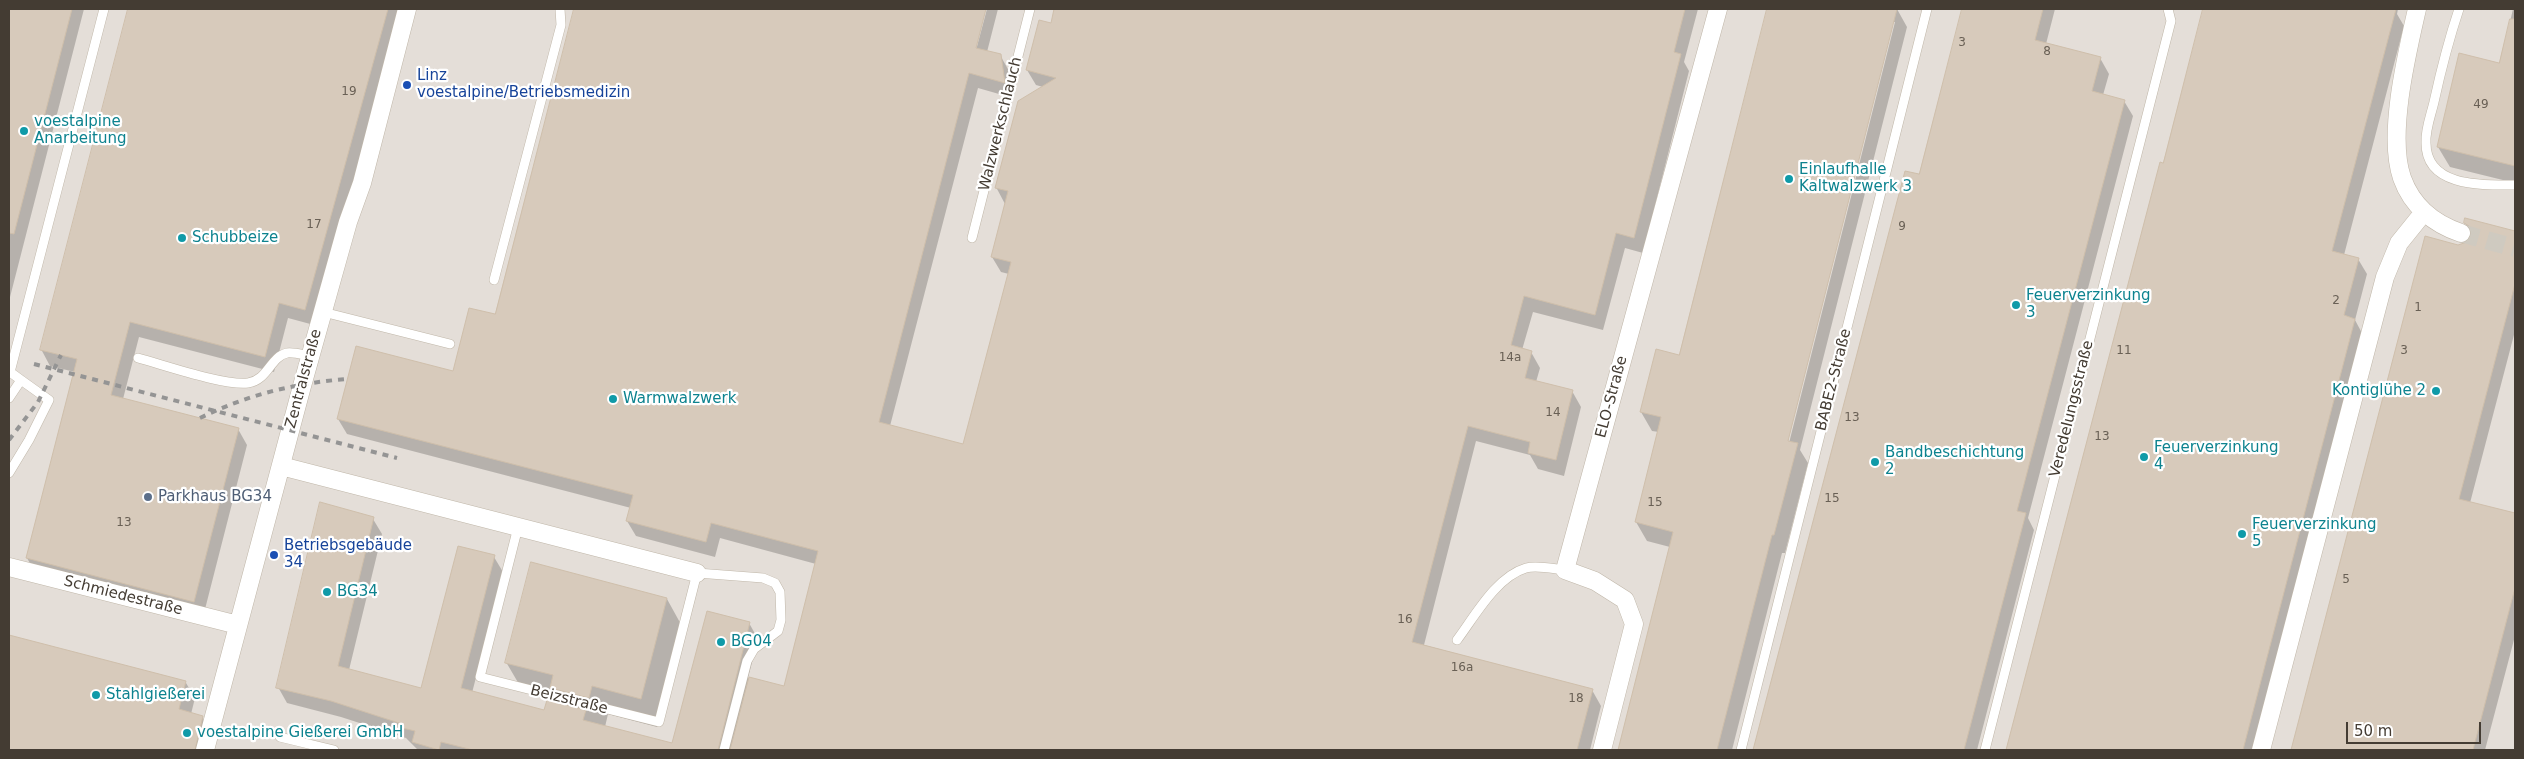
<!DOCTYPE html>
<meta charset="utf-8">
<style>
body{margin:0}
#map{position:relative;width:2524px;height:759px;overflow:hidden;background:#f2ede3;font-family:"DejaVu Sans",sans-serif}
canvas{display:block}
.frame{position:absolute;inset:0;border:10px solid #443c33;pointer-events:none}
.scale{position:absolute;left:2346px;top:722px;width:135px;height:22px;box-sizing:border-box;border:2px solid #443c33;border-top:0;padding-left:6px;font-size:15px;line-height:18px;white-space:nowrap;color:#443c33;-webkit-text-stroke:4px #fff;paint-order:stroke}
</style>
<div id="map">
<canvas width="2524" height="759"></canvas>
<div class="frame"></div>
<div class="scale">50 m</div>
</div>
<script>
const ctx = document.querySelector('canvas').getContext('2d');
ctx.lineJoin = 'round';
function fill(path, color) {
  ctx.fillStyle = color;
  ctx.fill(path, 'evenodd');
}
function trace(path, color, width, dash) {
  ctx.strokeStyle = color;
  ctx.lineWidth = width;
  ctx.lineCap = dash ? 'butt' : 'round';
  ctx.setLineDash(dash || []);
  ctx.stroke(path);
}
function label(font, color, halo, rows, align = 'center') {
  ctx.font = font + ' "DejaVu Sans",sans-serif';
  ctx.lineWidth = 4.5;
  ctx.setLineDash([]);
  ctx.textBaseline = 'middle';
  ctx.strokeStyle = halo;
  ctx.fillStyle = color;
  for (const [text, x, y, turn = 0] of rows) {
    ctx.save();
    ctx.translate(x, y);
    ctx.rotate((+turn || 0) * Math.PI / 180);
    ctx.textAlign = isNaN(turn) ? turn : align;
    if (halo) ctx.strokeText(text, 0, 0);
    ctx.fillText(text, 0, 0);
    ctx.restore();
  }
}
const industrial = new Path2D(`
 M9,9H2515V750H9Z`);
const shadow = new Path2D(`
 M9,9H84L9,301Z
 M129,9H401L314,325L288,318L274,372L139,337L123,399L238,429L247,445L203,617L36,574L27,558L75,372L50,366L41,349Z
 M575,9H984L973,53L975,54L987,9H998L987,52L1000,55L1009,71L1013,98L978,88L890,426L964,445L1009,274L1001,272L992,257L1005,204L996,187L1043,87L1036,85L1027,70L1052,24L1056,9H1698L1684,62L1689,71L1643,253L1625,248L1603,330L1533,312L1522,350L1531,352L1540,368L1536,382L1572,391L1581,407L1564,476L1538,469L1530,455L1476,441L1424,645L1592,690L1601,706L1590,750H418L406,738L341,717L287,703L278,687L373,519L382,534L349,670L422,689L494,557L503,572L472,693L545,712L561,705L558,700L523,691L506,662L667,599L683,628L657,727L608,714L605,727L673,745L749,623L758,639L748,678L784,687L816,564L720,538L715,557L636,536L627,521L631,508L347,434L338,419L454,373L496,316Z
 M1768,9H1897L1907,27L1800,450L1808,463L1785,553H1782L1732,750H1619L1670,547L1647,541L1636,522L1659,432L1652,431L1641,412L1680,357ZM1892,22H1895L1788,447H1785Z
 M1963,9H2055L2046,44L2100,58L2109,74L2103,95L2124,101L2133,116L2028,518L2034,530L1977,750H1755L1906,172L1920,176Z
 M2204,9H2398L2397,14L2404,26L2344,255L2358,259L2367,274L2355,320L2363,335L2255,750H2008L2161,164H2164Z
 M2513,9H2515V183L2450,167L2438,147L2500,64Z
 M2466,219L2515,233V331L2470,503L2515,515V636L2485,750H2292L2426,238L2458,246L2468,243L2472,234L2465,223Z
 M9,636L186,683L195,698L191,714L202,717L212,733L207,750H9Z`);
const building = new Path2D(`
 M9,9H72L14,234L9,233Z
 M128,9H388L305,310L279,303L265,357L130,322L111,395L239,428L194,602L26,558L77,359L40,350Z
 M574,9H986L976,48L1001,54L1005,83L969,73L879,422L963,444L1011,262L991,257L1008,191L995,188L1018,101L1056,78L1026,70L1039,20L1051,23L1054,9H1685L1674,52L1681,54L1634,238L1616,233L1595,315L1524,296L1511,345L1532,351L1525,378L1573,390L1556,460L1528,453L1530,442L1468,426L1412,642L1593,689L1577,750H730L749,677L784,686L818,551L711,523L706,542L626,521L633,495L337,419L356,346L453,371L469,308L495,314Z
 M1767,9H1897L1788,441L1798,443L1774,535H1772L1717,750H1618L1673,532L1635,522L1661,417L1640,412L1656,349L1679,355Z
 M1962,9H2043L2035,40L2101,57L2092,91L2125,100L2017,511L2026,513L1964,750H1753L1905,171L1919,174Z
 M2203,9H2396L2332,251L2359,258L2344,315L2355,319L2243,750H2006L2160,162L2163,163Z
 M2510,19H2515V166L2437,147L2459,53L2499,63Z
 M2465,218L2515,231V284L2459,499L2515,513V588L2473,750H2291L2425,236L2458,245L2467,242L2472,232L2469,226L2464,223Z
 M320,502L374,517L338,666L421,688L458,546L495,555L461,688L544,710L547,700L586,710L583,720L672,743L707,611L750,622L718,750H473L441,742L439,750L412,742L415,731L398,727L399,723L331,701L276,688Z
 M531,562L667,598L641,699L592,686L589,698L550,688L553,675L505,663Z
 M9,635L186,681L179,709L203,716L195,750H9Z`);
const minorTunnel = new Path2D(`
 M2461,233L2515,248`);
const service = new Path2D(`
 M2459,9C2449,39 2441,70 2434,102C2431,115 2425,130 2426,143C2426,188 2484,185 2515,185
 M972,238L1030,9
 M494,280L561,25L560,9
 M323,312L450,344
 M138,358C164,365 225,386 248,383C268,380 270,357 287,353C294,352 304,355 310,356
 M21,380L10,372L104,9
 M9,398L21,380L49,400L29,440L9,473
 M518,527L480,677L659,722L697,573L763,578L775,583L780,592L781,620L778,631L754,649L747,661L724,750
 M1457,640C1475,616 1496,577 1526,568C1537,565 1554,569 1565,570
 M280,737L334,750
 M1741,750L1927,9
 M1985,750L2171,21L2168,9`);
const minor = new Path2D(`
 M2417,9C2407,53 2387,135 2402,178C2412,206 2434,224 2461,233
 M281,466L697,573
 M9,567L238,625
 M205,750L302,386L348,222L362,183L407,9
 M1602,750L1634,624L1625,600L1595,581L1565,570L1718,9
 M2261,750L2385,277L2399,243L2424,212`);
const rail = new Path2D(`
 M34,364L397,458
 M200,418C247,395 295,383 347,379
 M9,440L38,402L61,355`);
const markers = [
 [407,85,5,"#1a4fb4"],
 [24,131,5,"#0f9aa8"],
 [1789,179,5,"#0f9aa8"],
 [182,238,5,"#0f9aa8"],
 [2016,305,5,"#0f9aa8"],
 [2436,391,5,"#0f9aa8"],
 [613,399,5,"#0f9aa8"],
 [2144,457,5,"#0f9aa8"],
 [1875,462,5,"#0f9aa8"],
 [148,497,5,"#5c6f8a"],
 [2242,534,5,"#0f9aa8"],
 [274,555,5,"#1a4fb4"],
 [327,592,5,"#0f9aa8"],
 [721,642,5,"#0f9aa8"],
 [96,695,5,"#0f9aa8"],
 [187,733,5,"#0f9aa8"]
];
const numberNames = [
 ["3",1962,43],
 ["8",2047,52],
 ["19",349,92],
 ["49",2481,105],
 ["17",314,225],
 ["9",1902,227],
 ["2",2336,301],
 ["1",2418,308],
 ["11",2124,351],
 ["3",2404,351],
 ["14a",1510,358],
 ["14",1553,413],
 ["13",1852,418],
 ["13",2102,437],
 ["15",1832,499],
 ["15",1655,503],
 ["13",124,523],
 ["5",2346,580],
 ["16",1405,620],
 ["16a",1462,668],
 ["18",1576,699]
];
const transitNames = [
 ["Linz",417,76],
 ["voestalpine/Betriebsmedizin",417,93],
 ["Betriebsgebäude",284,546],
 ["34",284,563]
];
const cultureNames = [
 ["voestalpine",34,122],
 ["Anarbeitung",34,139],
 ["Einlaufhalle",1799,170],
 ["Kaltwalzwerk 3",1799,187],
 ["Schubbeize",192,238],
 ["Feuerverzinkung",2026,296],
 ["3",2026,313],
 ["Kontiglühe 2",2426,391,"right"],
 ["Warmwalzwerk",623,399],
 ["Feuerverzinkung",2154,448],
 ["4",2154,465],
 ["Bandbeschichtung",1885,453],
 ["2",1885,470],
 ["Feuerverzinkung",2252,525],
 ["5",2252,542],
 ["BG34",337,592],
 ["BG04",731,642],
 ["Stahlgießerei",106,695],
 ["voestalpine Gießerei GmbH",197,733]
];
const streetNames = [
 ["Walzwerkschlauch",1001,124,-76],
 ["Zentralstraße",304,379,-75],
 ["BABE2-Straße",1834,380,-76],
 ["ELO-Straße",1612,397,-75],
 ["Veredelungsstraße",2072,409,-76],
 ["Schmiedestraße",123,596,14],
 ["Beizstraße",569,700,14]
];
const serviceNames = [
 ["Parkhaus BG34",158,497]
];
fill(industrial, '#e4ded8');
fill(shadow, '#0003');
fill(building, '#d7cabb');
trace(building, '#cfbfab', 1);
trace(minorTunnel, '#cfcac0', 18, [18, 9]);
trace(service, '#c0b7a9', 10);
trace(minor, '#c0b7a9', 19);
trace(service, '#fff', 9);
trace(minor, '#fff', 18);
trace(rail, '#949494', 4, [6, 6]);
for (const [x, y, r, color] of markers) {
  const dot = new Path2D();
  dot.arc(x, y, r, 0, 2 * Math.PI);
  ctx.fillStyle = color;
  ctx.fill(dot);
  trace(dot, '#fff', 2);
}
label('12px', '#696055', null, numberNames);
label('15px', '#164399', '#fff', transitNames, 'left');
label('15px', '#0d838f', '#fff', cultureNames, 'left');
label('15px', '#443c33', '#fff', streetNames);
label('15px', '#4e5e75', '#fff', serviceNames, 'left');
</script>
